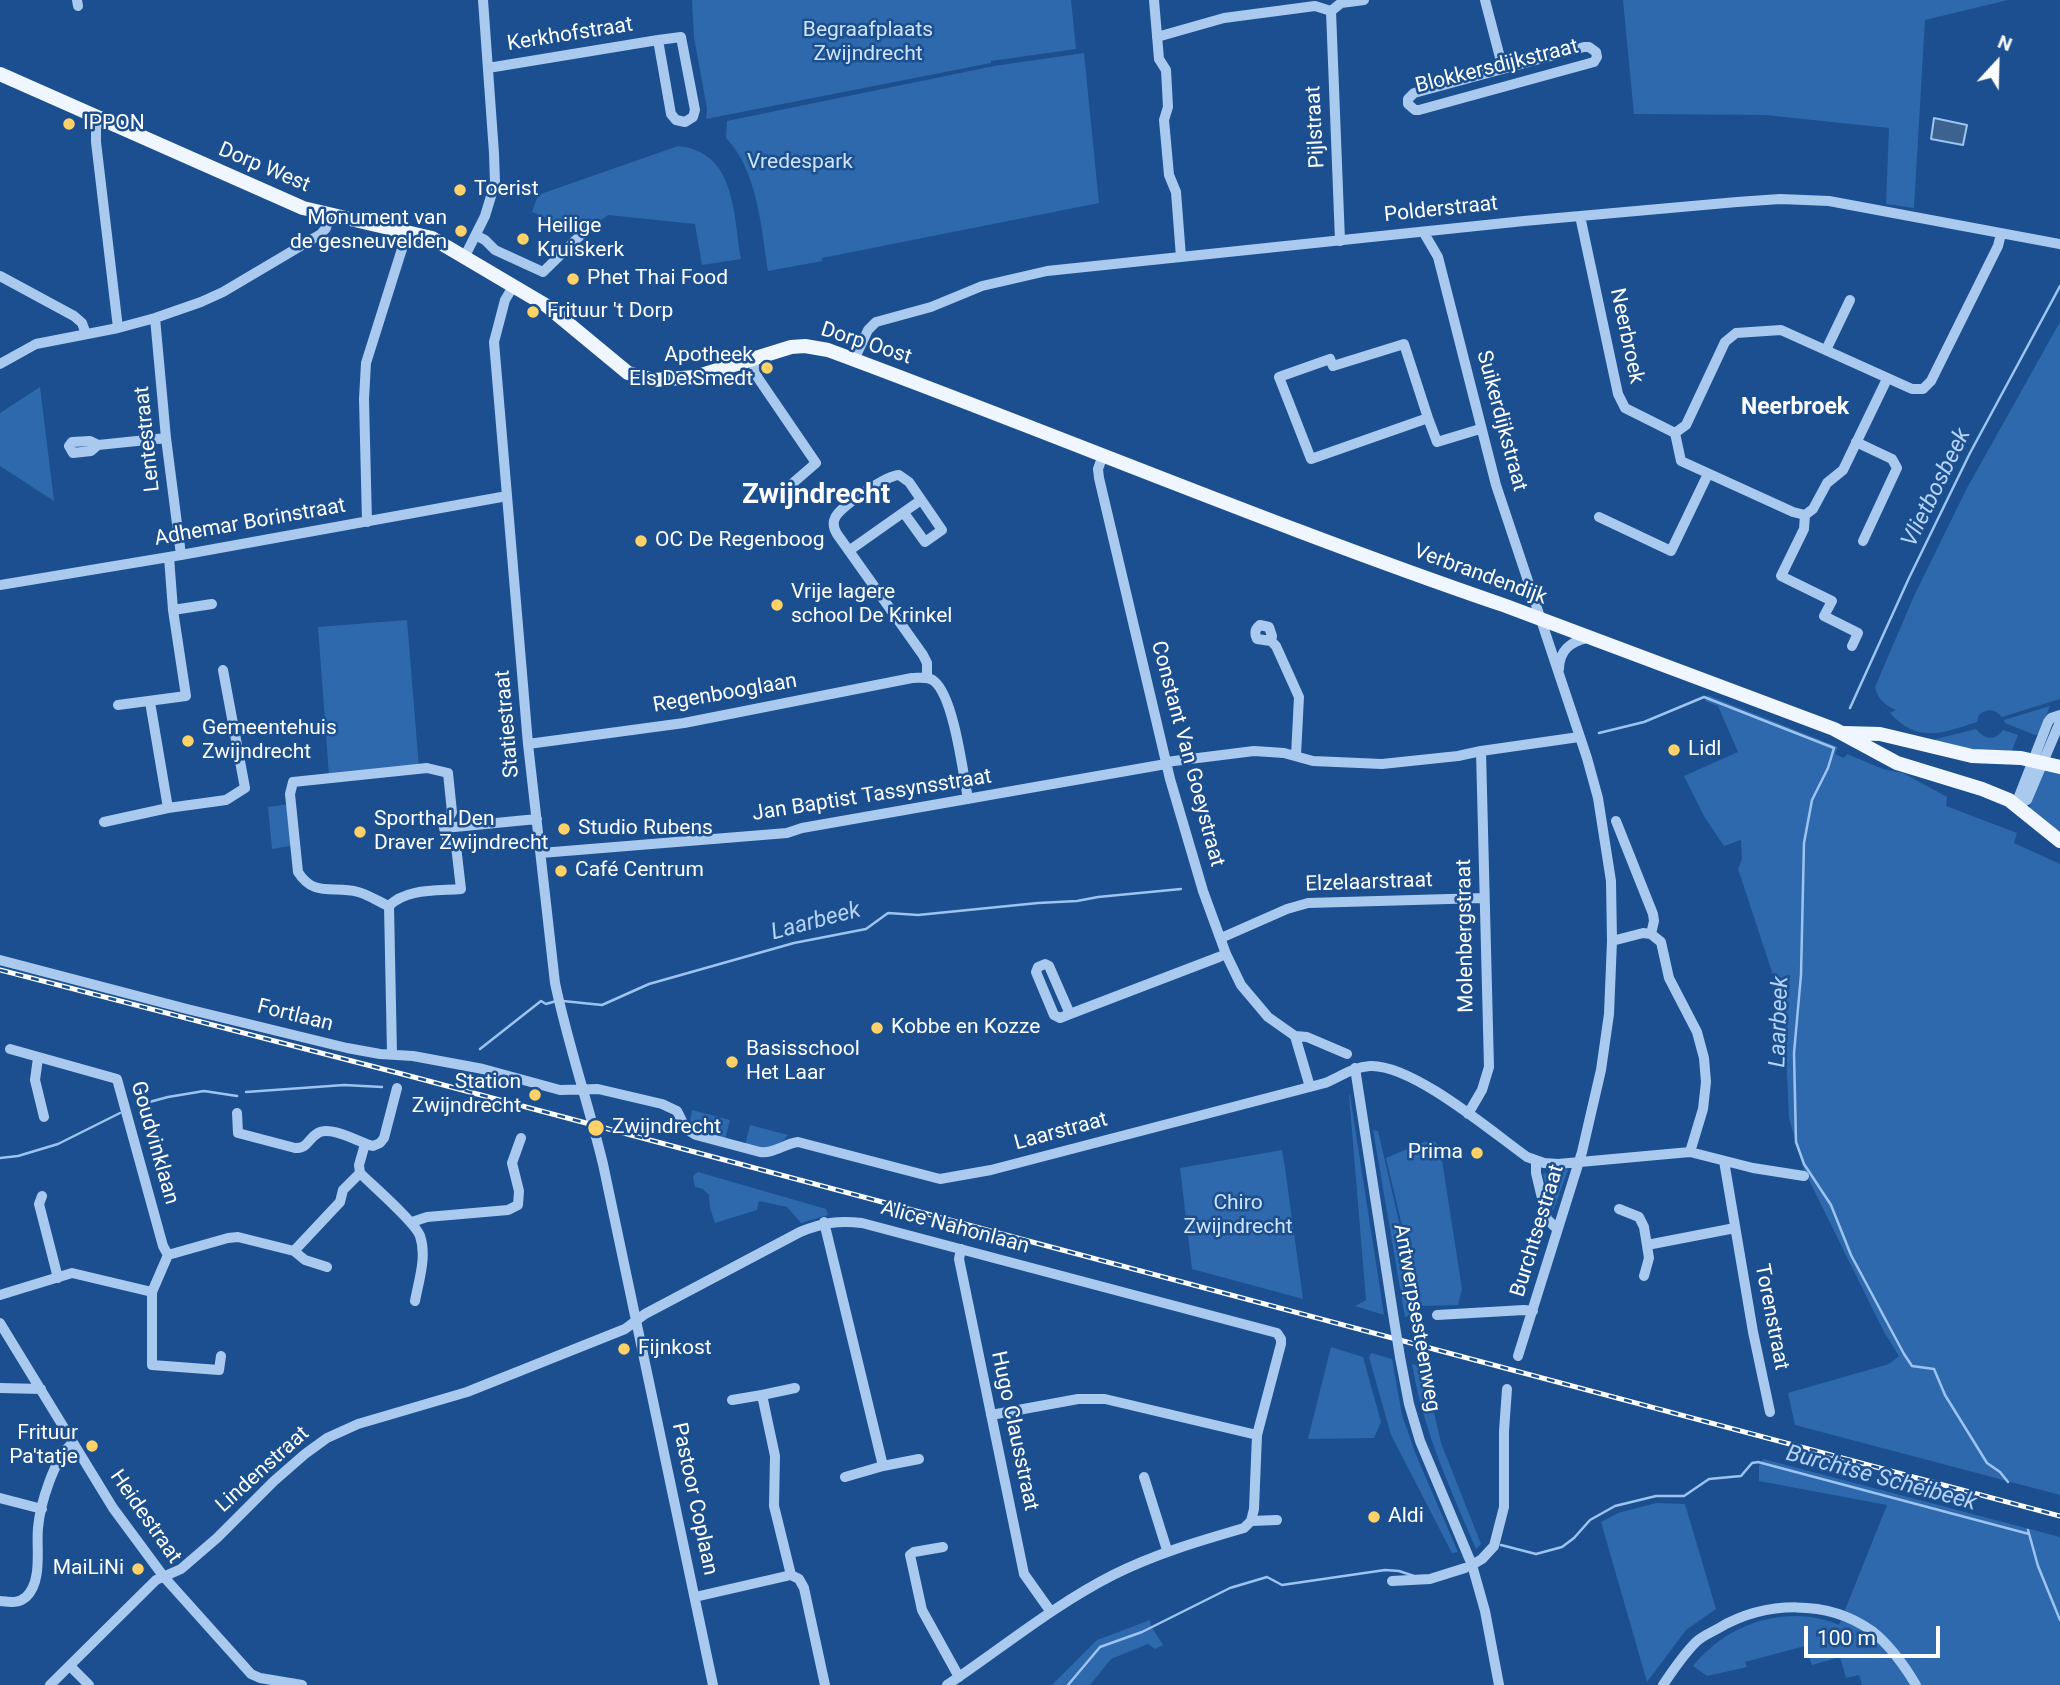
<!DOCTYPE html>
<meta charset="utf-8">
<style>
body{margin:0}
#map{position:relative;width:2060px;height:1685px;overflow:hidden;background:#1b4f8f;font-family:Roboto,sans-serif}
canvas{display:block}
.north{position:absolute;left:1962px;top:28px;width:70px;height:70px;-webkit-text-stroke:5px #1b4f8f;paint-order:stroke;rotate:22deg;font-size:19px;font-weight:700;line-height:28px;text-align:center;color:#fff}
.north::after{content:'';display:block;margin:auto;width:24px;height:32px;background:#fff;clip-path:polygon(50% 0,100% 100%,50% 72%,0 100%)}
.scale{position:absolute;left:1804px;top:1626px;width:136px;height:32px;box-sizing:border-box;border:4px solid #fff;border-top:0;padding-left:9px;font-size:21px;line-height:24px;white-space:nowrap;color:#fff;-webkit-text-stroke:5px #1b4f8f;paint-order:stroke}
</style>
<div id="map">
<canvas width="2060" height="1685"></canvas>
<div class="north">N</div>
<div class="scale">100 m</div>
</div>
<script>
const ctx = document.querySelector('canvas').getContext('2d');
ctx.lineJoin = 'round';
function fill(path, color) {
  ctx.fillStyle = color;
  ctx.fill(path, 'evenodd');
}
function trace(path, color, width, dash) {
  ctx.strokeStyle = color;
  ctx.lineWidth = width;
  ctx.lineCap = dash ? 'butt' : 'round';
  ctx.setLineDash(dash || []);
  ctx.stroke(path);
}
function label(font, color, halo, rows, align = 'center') {
  ctx.font = font + ' Roboto,sans-serif';
  ctx.lineWidth = 5;
  ctx.setLineDash([]);
  ctx.textBaseline = 'middle';
  ctx.strokeStyle = halo;
  ctx.fillStyle = color;
  for (const [text, x, y, turn = 0] of rows) {
    ctx.save();
    ctx.translate(x, y);
    ctx.rotate((+turn || 0) * Math.PI / 180);
    ctx.textAlign = isNaN(turn) ? turn : align;
    if (halo) ctx.strokeText(text, 0, 0);
    ctx.fillText(text, 0, 0);
    ctx.restore();
  }
}
const green = new Path2D(`
 M692,0H1071L1076,49L991,61V63L706,119L707,109L694,37Z
 M1623,0H2008L1925,20L1914,208L1886,204L1889,128L1765,115L1634,114Z
 M1084,53L1099,203L822,258V261L768,271C761,228 758,171 726,138L727,121L994,66Z
 M678,146C736,152 733,213 741,259L702,265L695,224L608,215C598,224 587,223 577,231L532,212L538,195Z
 M2060,322V699L2002,717C1995,709 1987,708 1979,715L1977,722C1942,733 1918,744 1890,713L1896,710C1885,705 1878,700 1875,687L1914,596L1967,488Z
 M40,387L54,501L0,466V413Z
 M407,620L419,768L329,775L318,627Z
 M1707,695L1838,747L1835,754L1844,758L1847,754L1883,769L1903,773L1947,797L1946,806L2017,833L2014,843L2060,864V1495L1795,1425L1788,1393L1889,1364L1899,1356L1884,1332L1804,1170L1789,1118L1784,1008L1738,869L1742,859L1741,840L1724,846L1705,818L1684,776L1738,752L1718,706L1705,701Z
 M2050,706L2039,734L2035,735L2005,723L2004,720Z
 M1976,729C1985,740 1995,741 2003,730L2018,735L2011,753H1983L1932,740Z
 M2044,769H2060V837L2029,809Z
 M290,804L294,845L272,849L268,807Z
 M1349,1095H1350L1384,1315L1355,1306L1366,1300Z
 M692,1110L730,1120L725,1139L707,1135L689,1125Z
 M750,1125L788,1135C775,1151 763,1148 745,1146Z
 M1373,1130L1378,1131L1420,1312L1405,1317Z
 M1434,1141L1440,1147L1462,1289L1458,1305L1421,1306L1386,1158L1424,1142Z
 M1282,1150L1285,1168L1303,1299L1192,1269L1180,1168Z
 M1563,1169L1568,1170L1553,1211L1543,1174Z
 M698,1172L826,1209L828,1215L801,1223L787,1207L759,1201L757,1210L715,1223L710,1208L709,1195L703,1189L695,1187L693,1176Z
 M1331,1347L1363,1357L1381,1422L1374,1438L1308,1439Z
 M1371,1353L1392,1359L1402,1415L1416,1455L1458,1552L1452,1553L1391,1435L1369,1357Z
 M1412,1364L1424,1368L1441,1443L1481,1544L1476,1549C1450,1488 1423,1430 1412,1364Z
 M1763,1459L2060,1537V1685H1862L1859,1675L1846,1678L1840,1657L1812,1665L1805,1646L1745,1662L1747,1667L1707,1676L1693,1666C1727,1623 1788,1603 1839,1625L1887,1505L1759,1481V1466Z
 M1656,1503L1685,1504L1716,1609L1686,1630L1647,1682L1601,1522L1618,1513Z
 M1150,1620L1151,1626L1163,1645L1155,1649L1148,1644L1111,1659L1090,1685H1052L1097,1640Z`);
const water = new Path2D(`
 M1934,118L1967,125L1963,145L1931,139Z`);
const stream = new Path2D(`
 M1850,708L1909,578L1970,453L2060,286
 M1599,733L1644,722L1704,697L1834,748L1828,768L1812,800L1804,843L1801,975L1794,1053L1796,1142L1804,1164L1831,1205L1851,1255L1904,1354L1912,1366L1934,1369L1945,1395L1987,1463L2000,1472L2008,1482
 M563,1001L602,1005L649,984L794,943L866,929L888,913L918,915L1038,903L1077,901L1098,897L1181,889
 M480,1049L541,1001L546,1004L556,1001
 M246,1092L344,1085L382,1087
 M142,1104L168,1097L204,1091L237,1096
 M0,1158L18,1156L58,1144L120,1113
 M2028,1530L2038,1566L2060,1620
 M1501,1545L1536,1554L1562,1547L1574,1538L1590,1520L1615,1506L1656,1496H1684L1709,1479L1741,1476L1752,1463L1758,1462L2029,1534
 M1068,1685L1100,1647L1142,1632L1230,1588L1267,1577L1282,1585L1385,1570L1399,1571L1414,1576`);
const minor = new Path2D(`
 M77,0L78,6
 M1154,0L1159,59L1166,70L1168,107L1164,120L1169,175L1176,192L1181,257
 M1485,0L1503,69
 M1331,11L1340,241
 M1331,11L1341,3L1364,0
 M1157,37L1224,18L1315,6L1331,11
 M1584,47H1589L1596,52L1597,57L1594,62L1419,110H1415L1408,104V99L1414,93Z
 M488,68L658,40L681,37L695,110L693,117L685,122L676,120L671,114L658,40
 M100,119L96,129V142L118,328
 M1580,216L1618,394L1625,408L1675,433L1681,461L1793,512L1805,515
 M1424,233L1438,257L1496,485L1587,758L1598,798L1611,881L1612,941L1609,1014L1601,1070L1582,1152L1518,1356
 M477,236L485,240L495,250L543,272L589,227
 M465,256L485,216L495,183L494,153L483,0
 M0,276L74,316L82,323L86,334
 M514,285L505,300L494,342L528,744L555,983C568,1044 588,1103 603,1164L713,1685
 M155,318L166,438L181,555
 M1826,350L1850,300
 M752,360L758,378L816,463L786,489
 M854,360L868,330L876,322L931,307L982,286L1047,271L1524,221L1737,202L1780,199L1829,201L2060,244
 M0,364L36,344L118,328L155,318L201,302L223,292L321,234L326,228L329,216
 M1428,418L1404,344L1333,366L1330,359L1279,377L1311,459L1428,418L1437,442L1480,429
 M1675,433L1686,425L1725,342L1736,333L1781,330L1912,389H1923L1931,381L1998,246L2001,234
 M1856,442L1892,459L1897,468L1863,541
 M98,445L91,451L73,453L69,446L72,442L90,441L98,445L166,438
 M1103,455L1098,469L1099,478L1170,779L1203,891L1226,954L1241,985L1268,1017L1295,1036L1310,1087
 M904,513L925,542L942,530L909,482L899,475C887,475 839,507 835,518C832,524 834,529 837,534L923,655L927,663V678
 M1805,515L1804,529L1781,576L1832,601L1824,616L1858,633L1852,646
 M1805,515L1813,509L1827,483L1843,470L1887,379
 M1599,517L1671,551L1708,474
 M367,522L364,399L366,363L407,233
 M850,550L921,500
 M0,585L181,555L507,496
 M173,610L212,604
 M1271,641L1272,636L1269,627L1260,625C1255,629 1254,633 1257,639L1271,641L1276,646L1299,697L1296,755
 M1559,669C1559,651 1571,641 1588,638
 M150,702L168,808
 M118,705L186,696L173,610L169,557
 M528,744L684,723L912,678C919,678 928,676 934,681C954,697 963,773 968,799
 M1166,762L1254,751L1284,753L1313,761L1382,764L1458,756L1481,751L1579,737
 M2016,804L2048,722L2051,718L2060,715
 M2016,804L2027,800L2060,722
 M1616,821L1653,914L1654,921L1651,934L1661,942L1669,978L1697,1032L1704,1058L1706,1082L1703,1109L1690,1152
 M104,822L168,808L226,800L245,788L223,670
 M541,853L787,833L802,828L1166,764
 M389,906C379,902 369,895 358,892C334,885 314,898 298,872L290,794L293,782L427,768L448,773L452,812L444,828L537,819
 M1221,938L1287,909L1308,903L1484,898
 M1612,941L1643,933L1651,934
 M0,960L187,1009L347,1048L380,1054L413,1056L483,1069L560,1090L598,1089L662,1104L677,1111L686,1129L696,1135L760,1152C773,1154 784,1144 798,1142L940,1179L991,1170L1325,1083C1340,1077 1353,1067 1370,1066C1412,1064 1491,1131 1527,1157L1544,1163L1558,1164L1690,1152L1753,1168L1804,1176
 M1070,1014L1049,966L1045,964L1038,967L1036,972L1054,1015L1060,1018L1070,1014L1219,957L1226,954
 M1295,1036L1307,1037L1347,1054
 M10,1049L117,1079L163,1246L168,1255
 M392,1054L389,906C406,888 438,891 461,889L456,846L447,838L444,828
 M38,1058L35,1080L44,1117
 M1355,1068L1394,1320
 M237,1113L238,1133L295,1148C309,1148 307,1139 318,1133C331,1125 360,1143 373,1146L380,1143L384,1138L397,1088
 M1468,1114L1482,1090L1489,1067L1481,751
 M1536,1161V1173L1547,1219L1556,1228
 M1724,1161L1753,1332L1770,1412
 M360,1173L359,1165L365,1144
 M42,1196L39,1204L58,1278
 M1619,1209L1639,1217L1644,1227L1649,1258L1644,1276
 M412,1222L427,1217L508,1210L518,1205L519,1191L512,1163L521,1138
 M824,1222L883,1466L919,1459
 M1647,1245L1735,1228
 M961,1249L959,1259L1024,1574L1051,1612
 M294,1251L305,1260L327,1267
 M152,1292V1365L219,1370L221,1356
 M0,1295L72,1273L152,1292L168,1255L228,1238L238,1237L294,1251L340,1202L343,1190L360,1173C372,1185 416,1223 420,1236C427,1256 419,1280 415,1301
 M1437,1315L1524,1310L1533,1311
 M0,1323L113,1508L164,1577L251,1674L260,1678L302,1685
 M1400,1357L1409,1404L1420,1441L1472,1565L1485,1611L1499,1685
 M0,1388L41,1389
 M732,1400L762,1395
 M991,1415L1078,1399H1105L1257,1435
 M845,1477L883,1466
 M1144,1477L1167,1550
 M0,1498L42,1509
 M943,1547L914,1552L910,1555L922,1610L959,1677
 M1472,1565L1482,1559L1494,1546L1504,1507V1431L1507,1389
 M791,1575L774,1506L775,1456L762,1395L795,1388
 M1392,1581L1430,1579L1465,1568
 M695,1597L791,1575L799,1579L804,1588L825,1685
 M0,1601C9,1602 18,1604 26,1597C43,1581 36,1548 38,1528C40,1505 54,1457 73,1443
 M70,1666L89,1685
 M50,1685L156,1580L181,1569L217,1538L274,1481L305,1454L327,1438L358,1424L467,1392L625,1329L645,1314L800,1232C822,1223 838,1220 862,1223L1277,1333L1281,1339V1344L1257,1435L1254,1509L1251,1521
 M947,1685C1002,1648 1054,1605 1113,1575C1155,1554 1199,1541 1244,1528L1251,1521L1277,1520
 M1663,1685C1673,1670 1683,1655 1696,1642C1702,1636 1712,1632 1719,1628C1765,1601 1828,1599 1872,1631C1891,1646 1904,1665 1916,1685`);
const major = new Path2D(`
 M0,74L303,208L432,238L547,306L628,373L654,380L695,377L791,347L805,346L828,350C1055,434 1278,528 1506,606L1834,729L1897,763L1982,789L2009,800L2060,841
 M1844,733L1880,734L1972,756L2021,758L2060,767`);
const rail = new Path2D(`
 M0,970L406,1075L2060,1516`);
const minorBridge = new Path2D(`
 M1394,1320L1400,1357`);
const markers = [
 [69,124,7,"#ffd166"],
 [460,190,7,"#ffd166"],
 [461,231,7,"#ffd166"],
 [523,239,7,"#ffd166"],
 [573,279,7,"#ffd166"],
 [533,312,7,"#ffd166"],
 [767,368,7,"#ffd166"],
 [641,541,7,"#ffd166"],
 [777,605,7,"#ffd166"],
 [188,741,7,"#ffd166"],
 [1674,750,7,"#ffd166"],
 [564,829,7,"#ffd166"],
 [360,832,7,"#ffd166"],
 [561,871,7,"#ffd166"],
 [877,1028,7,"#ffd166"],
 [732,1062,7,"#ffd166"],
 [535,1095,7,"#ffd166"],
 [596,1128,9,"#ffd166"],
 [1477,1153,7,"#ffd166"],
 [624,1349,7,"#ffd166"],
 [92,1446,7,"#ffd166"],
 [1374,1517,7,"#ffd166"],
 [138,1569,7,"#ffd166"]
];
const parkNames = [
 ["Begraafplaats",868,31],
 ["Zwijndrecht",868,55],
 ["Vredespark",800,163],
 ["Chiro",1238,1204],
 ["Zwijndrecht",1238,1228]
];
const streetNames = [
 ["Kerkhofstraat",570,35,-9],
 ["Blokkersdijkstraat",1497,67,-14],
 ["Pijlstraat",1316,127,-93],
 ["Dorp West",264,168,23],
 ["Polderstraat",1441,210,-6],
 ["Neerbroek",1626,336,78],
 ["Dorp Oost",866,344,18],
 ["Suikerdijkstraat",1501,421,75],
 ["Lentestraat",148,439,-96],
 ["Adhemar Borinstraat",250,523,-10],
 ["Verbrandendijk",1480,575,20],
 ["Regenbooglaan",725,694,-10],
 ["Statiestraat",508,724,-95],
 ["Constant Van Goeystraat",1187,754,75],
 ["Jan Baptist Tassynsstraat",872,796,-9],
 ["Elzelaarstraat",1369,883,-2],
 ["Molenbergstraat",1466,936,-91],
 ["Fortlaan",295,1016,14],
 ["Laarstraat",1061,1132,-15],
 ["Goudvinklaan",154,1143,74],
 ["Alice Nahonlaan",955,1228,15],
 ["Burchtsestraat",1538,1231,-73],
 ["Torenstraat",1771,1317,79],
 ["Antwerpsesteenweg",1416,1318,80],
 ["Hugo Clausstraat",1014,1431,78],
 ["Lindenstraat",263,1470,-42],
 ["Pastoor Coplaan",694,1499,78],
 ["Heidestraat",145,1517,55]
];
const poiNames = [
 ["IPPON",83,124],
 ["Toerist",474,190],
 ["Monument van",447,219,"right"],
 ["de gesneuvelden",447,243,"right"],
 ["Heilige",537,227],
 ["Kruiskerk",537,251],
 ["Phet Thai Food",587,279],
 ["Frituur 't Dorp",547,312],
 ["Apotheek",753,356,"right"],
 ["Els De Smedt",753,380,"right"],
 ["OC De Regenboog",655,541],
 ["Vrije lagere",791,593],
 ["school De Krinkel",791,617],
 ["Gemeentehuis",202,729],
 ["Zwijndrecht",202,753],
 ["Lidl",1688,750],
 ["Sporthal Den",374,820],
 ["Draver Zwijndrecht",374,844],
 ["Studio Rubens",578,829],
 ["Café Centrum",575,871],
 ["Kobbe en Kozze",891,1028],
 ["Basisschool",746,1050],
 ["Het Laar",746,1074],
 ["Station",521,1083,"right"],
 ["Zwijndrecht",521,1107,"right"],
 ["Zwijndrecht",612,1128],
 ["Prima",1463,1153,"right"],
 ["Fijnkost",638,1349],
 ["Frituur",78,1434,"right"],
 ["Pa'tatje",78,1458,"right"],
 ["Aldi",1388,1517],
 ["MaiLiNi",124,1569,"right"]
];
const neighbourhoodNames = [
 ["Neerbroek",1795,408]
];
const waterNames = [
 ["Vlietbosbeek",1937,488,-64],
 ["Laarbeek",816,922,-15],
 ["Laarbeek",1780,1022,-88],
 ["Burchtse Scheibeek",1881,1479,15]
];
const districtNames = [
 ["Zwijndrecht",816,496]
];
fill(green, '#2e69ad');
fill(water, '#3c6290');
trace(water, '#9cc4f0', 2);
trace(stream, '#9cc4f0', 2.5);
trace(minor, '#a9c9ee', 10);
trace(major, '#f0f6ff', 14);
trace(rail, '#fff', 5);
trace(rail, '#1b4f8f', 2.5, [8]);
trace(minorBridge, '#a9c9ee', 10);
for (const [x, y, r, color] of markers) {
  const dot = new Path2D();
  dot.arc(x, y, r, 0, 2 * Math.PI);
  ctx.fillStyle = color;
  ctx.fill(dot);
  trace(dot, '#1b4f8f', 2.5);
}
label('21px', '#cfe3fa', '#1b4f8f', parkNames);
label('21px', '#fff', '#1b4f8f', streetNames);
label('21px', '#fff', '#1b4f8f', poiNames, 'left');
label('bold 23px', '#fff', '#1b4f8f', neighbourhoodNames);
label('italic 23px', '#b5d3f5', '#1b4f8f', waterNames);
label('bold 28px', '#fff', '#1b4f8f', districtNames);
</script>
